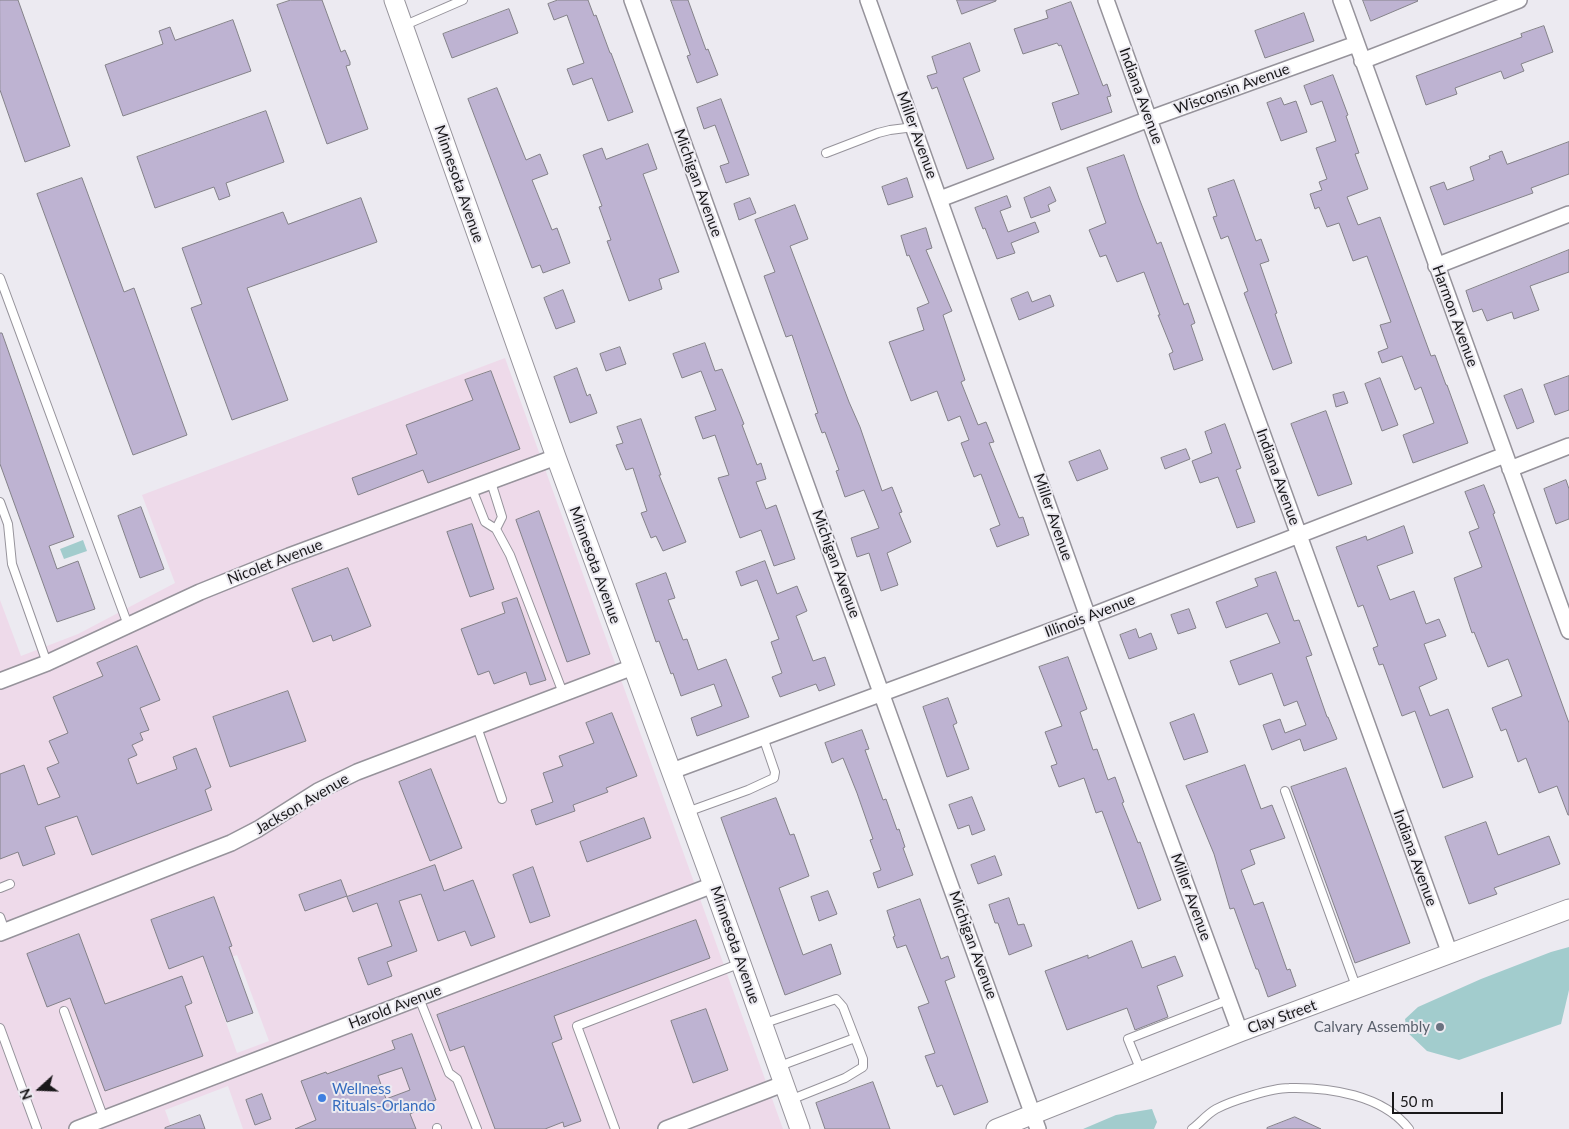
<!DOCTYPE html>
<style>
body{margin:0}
#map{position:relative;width:1569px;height:1129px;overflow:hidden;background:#eceaf1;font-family:Lato,sans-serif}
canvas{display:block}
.north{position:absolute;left:15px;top:1064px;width:50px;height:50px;-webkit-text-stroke:4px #eceaf1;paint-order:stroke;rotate:250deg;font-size:14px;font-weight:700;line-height:20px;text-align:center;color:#19181a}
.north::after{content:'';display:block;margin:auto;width:18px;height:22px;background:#19181a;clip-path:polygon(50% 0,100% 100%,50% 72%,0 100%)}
.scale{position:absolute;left:1392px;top:1092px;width:111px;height:22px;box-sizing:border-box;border:2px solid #19181a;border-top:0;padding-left:6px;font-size:15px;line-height:18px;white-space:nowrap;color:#19181a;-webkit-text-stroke:4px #eceaf1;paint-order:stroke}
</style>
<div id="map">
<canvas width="1569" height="1129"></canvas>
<div class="north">N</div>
<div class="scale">50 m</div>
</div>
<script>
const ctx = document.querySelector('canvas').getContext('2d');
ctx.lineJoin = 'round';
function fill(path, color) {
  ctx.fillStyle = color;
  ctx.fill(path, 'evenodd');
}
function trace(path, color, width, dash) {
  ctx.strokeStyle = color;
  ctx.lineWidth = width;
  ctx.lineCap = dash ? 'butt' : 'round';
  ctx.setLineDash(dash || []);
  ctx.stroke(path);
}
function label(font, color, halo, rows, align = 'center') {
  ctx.font = font + ' Lato,sans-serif';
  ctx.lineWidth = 4;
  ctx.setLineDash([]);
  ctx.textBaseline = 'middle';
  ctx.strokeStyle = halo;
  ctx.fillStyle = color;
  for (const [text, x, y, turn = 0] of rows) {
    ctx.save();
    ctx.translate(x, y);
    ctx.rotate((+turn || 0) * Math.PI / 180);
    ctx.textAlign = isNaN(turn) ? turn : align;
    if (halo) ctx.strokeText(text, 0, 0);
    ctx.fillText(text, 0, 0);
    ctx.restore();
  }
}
const commercial = new Path2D(`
 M505,358L783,1129H243L228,1086L165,1110L172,1129H0V600L21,656L78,634L175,583L142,495ZM237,955L269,1041L237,1053L206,967Z`);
const water = new Path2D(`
 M83,540L87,551L64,559L60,549Z
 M1569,947V990L1561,1024L1459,1060L1427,1051L1407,1032L1405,1019L1418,1007L1481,979L1551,952Z
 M1152,1109L1157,1122L1154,1129H1083L1116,1115Z`);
const building = new Path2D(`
 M0,0H18L70,146L25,162L0,90Z
 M291,0H322L341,52L345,50L350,62V65L346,66L368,129L327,144L277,5Z
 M558,0H588L594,16L596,15L610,53H611L633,112L608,121L592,78L573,85L567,69L584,63L567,15L554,20L548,4Z
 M671,0H688L706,50L708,49L718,75L697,83L687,56L690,55Z
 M957,0H996V1L962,14Z
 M1363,0H1417L1418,1L1371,21Z
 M1071,2L1103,86L1107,84L1111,96L1107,97L1112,112L1061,130L1052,103L1079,94L1061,45L1059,46L1057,43L1023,54L1014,29L1048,18L1046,11Z
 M509,9L518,33L452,58L443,34Z
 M1304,13L1314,41L1265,58L1255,31Z
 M233,20L251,71L123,116L105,65L163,44L159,31L170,27L175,40Z
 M1544,26L1553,52L1521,64L1524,71L1504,79L1501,71L1455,88L1457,94L1426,105L1416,76L1522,37L1521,34Z
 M970,43L980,71L963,78L994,159L967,169L937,87L932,89L927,76L937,73L932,57Z
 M1333,75L1348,115L1346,116L1359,153L1355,154L1368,189L1347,197L1358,225L1380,217L1431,356L1435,355L1446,385H1447L1468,443L1413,463L1403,435L1434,423L1421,387L1415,390L1402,356L1382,363L1378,352L1388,348L1380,325L1391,322L1367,256L1353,261L1339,223L1327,227L1319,207L1315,209L1310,194L1322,190L1319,182L1327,179L1316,148L1336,141L1322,101L1311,105L1304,86Z
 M497,88L526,160L540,154L548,174L532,180L552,230L557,228L570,263L543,273L540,265L532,268L468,99Z
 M1281,98L1284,105L1296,101L1307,132L1281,141L1267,103Z
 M721,99L749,175L726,183L720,166L729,163L715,125L704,129L697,108Z
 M266,111L284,162L226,183L230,196L219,200L214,187L155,208L137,157Z
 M1569,142V174L1531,188L1533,193L1444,225L1430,187L1444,182L1447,190L1474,180L1470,167L1490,159L1489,156L1502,151L1507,164Z
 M648,144L657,169L643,174L679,272L659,279L662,289L629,301L607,241L611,240L599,207L602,206L583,155L602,148L606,159Z
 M1124,155L1139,198L1157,244L1161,242L1184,305L1188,303L1195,323L1191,325L1203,360L1174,370L1169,354L1173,352L1158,315H1160L1144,272L1117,282L1106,255L1100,257L1089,230L1106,223L1087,168Z
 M82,178L124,292L134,288L187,435L133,455L37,194Z
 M907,178L913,197L888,205L882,187Z
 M1234,180L1256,241L1261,239L1269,261L1260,264L1277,313L1275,314L1292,363L1273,370L1244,293L1248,291L1228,236L1221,239L1213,217L1217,216L1208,189Z
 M1050,187L1056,201L1048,205L1050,211L1031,218L1024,198Z
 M1007,196L1011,207L1000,211L1008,232L1035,222L1039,232L1011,243L1015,253L997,259L985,228L983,229L975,208Z
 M361,198L377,242L247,288L288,400L232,420L191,308L202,304L182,248L283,212L288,224Z
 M750,198L756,213L739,220L734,204Z
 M795,205L808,239L790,246L849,402L860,427L882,491L892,487L902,512L899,513L911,542L887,553L898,585L881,591L869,553L857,557L851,538L879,528L864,490L845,497L836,471L839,470L825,432L822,433L815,414L818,413L792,335L786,337L764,276L775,272L755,220Z
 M926,228L932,248L926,250L952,311L943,315L965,380L961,382L978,425L986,422L994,442L989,443L1019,518L1023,517L1029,535L997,547L990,529L1000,525L981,474L974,477L961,443L969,440L960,416L948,421L937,391L911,401L889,342L924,330L917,308L929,303L909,255L907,256L901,236Z
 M1569,250V272L1530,286L1539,310L1514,319L1512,312L1487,321L1482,309L1473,312L1466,291Z
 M563,290L575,322L556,329L544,298Z
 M1028,292L1032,302L1050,295L1054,306L1019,320L1011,299Z
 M0,333H2L74,537L49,546L57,569L78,561L95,609L57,622L0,464Z
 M705,343L715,371L722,369L744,424L742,425L757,465L761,463L766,479L756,482L766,509L776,505L795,559L774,566L761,530L740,538L718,478L729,475L715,435L703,439L695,417L716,410L701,371L682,378L673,354Z
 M620,347L626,364L606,371L600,354Z
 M577,368L587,396L590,394L597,413L570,423L554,377Z
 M491,371L520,449L428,483L423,470L358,495L352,478L417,454L406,425L473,400L465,380Z
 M1569,376V410L1555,415L1544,385Z
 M1380,378L1398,425L1382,431L1365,384Z
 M1522,389L1534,422L1517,429L1504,396Z
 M1344,392L1348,403L1336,407L1333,395Z
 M1326,411L1352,484L1318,496L1291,424Z
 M641,419L661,475H659L686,542L663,551L656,536L651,538L641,513L647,511L633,468L626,470L616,445L623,443L617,427Z
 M1225,424L1241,468L1236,470L1255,522L1237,528L1218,477L1200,483L1192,461L1212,453L1205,432Z
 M1186,449L1190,459L1165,469L1161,458Z
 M1100,450L1108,469L1077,481L1069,462Z
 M1566,480L1569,489V519L1556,524L1544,489Z
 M1484,485L1495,513L1493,514L1569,723V815H1568L1557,786L1539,793L1526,758L1518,762L1506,729L1501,731L1492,708L1522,696L1508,659L1488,667L1474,632L1472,633L1454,578L1482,567L1469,532L1479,528L1465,492Z
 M141,507L164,569L140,578L118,516Z
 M539,511L590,654L567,662L516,520Z
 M472,524L494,589L470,597L447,532Z
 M1404,526L1413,553L1377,566L1390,600L1414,591L1426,624L1439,619L1446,636L1424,644L1437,679L1419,687L1430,716L1448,709L1473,777L1443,788L1415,711L1402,716L1383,664L1379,665L1373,648L1378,646L1363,605L1358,607L1336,547L1366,536L1367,540Z
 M765,561L777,594L797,586L807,611L796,616L813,661L825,657L835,685L819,691L816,684L780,697L772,677L782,673L771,642L779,639L757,580L741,586L736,572Z
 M348,568L371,626L333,641L331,635L313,642L292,589Z
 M1276,572L1294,621L1299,620L1312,655L1306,657L1327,717H1328L1337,739L1304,751L1300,739L1272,750L1263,725L1280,719L1285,733L1306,725L1297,701L1284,706L1272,673L1239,685L1230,661L1280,643L1267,613L1226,628L1216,602L1258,586L1255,579Z
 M666,573L675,598L668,600L683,640L687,639L698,670L726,659L749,717L697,736L691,718L722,706L714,684L681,696L673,673L671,674L659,641L656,642L636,584Z
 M517,598L546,680L530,685L526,672L494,684L489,671L478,675L461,629L505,613L502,603Z
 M1189,609L1196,628L1178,634L1171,615Z
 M1136,629L1139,638L1151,633L1157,649L1129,659L1120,635Z
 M137,646L160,700L140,708L149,730L140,733L143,740L132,745L137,755L128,759L137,784L177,769L173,757L196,748L211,787L205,790L212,810L92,855L77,816L45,827L55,854L23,866L18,852L0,859V774L24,765L38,805L60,797L47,768L59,763L49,741L68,733L53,697L103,676L97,663Z
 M1068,657L1087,709L1080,712L1093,750L1097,749L1108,780L1115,777L1124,802L1122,803L1138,843L1140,842L1161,900L1138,909L1102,811L1096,813L1084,778L1059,787L1051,766L1057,764L1045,732L1062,726L1039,667Z
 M288,691L306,741L230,767L213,717Z
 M948,698L957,723L953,725L969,769L947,777L923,707Z
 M612,713L637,776L606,788L608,792L573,805L575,811L536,825L531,810L553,802L543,773L563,766L559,756L594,743L586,723Z
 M1194,714L1208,752L1184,760L1170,723Z
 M862,730L869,749L865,750L883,800L886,799L897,830L899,829L905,847L903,848L913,875L878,888L873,873L881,870L870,840L873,839L857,793L843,758L832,763L825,743Z
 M1245,765L1261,809L1272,805L1285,838L1250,850L1255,864L1241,870L1254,905L1263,902L1287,970L1290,969L1296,986L1268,997L1258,969H1256L1234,908L1230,909L1214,854L1186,786Z
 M1346,768L1410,943L1355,963L1291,787Z
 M431,769L462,848L430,861L399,782Z
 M972,797L985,830L972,835L969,825L958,829L949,805Z
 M776,798L790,835L794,834L809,876L779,888L803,955L831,944L841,974L785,995L721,818Z
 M644,818L651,838L587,862L580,842Z
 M1486,822L1498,855L1549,836L1560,864L1494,888L1497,894L1469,904L1445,837Z
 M995,856L1002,875L978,884L971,865Z
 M435,865L444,891L473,880L495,937L471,946L465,931L438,941L421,894L399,901L417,951L387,962L392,976L368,985L358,958L392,946L377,903L353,912L347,897Z
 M533,867L550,916L530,923L513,875Z
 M341,880L347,896L305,911L299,895Z
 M828,891L837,914L819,921L811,897Z
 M214,897L232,946L229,947L253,1013L227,1022L203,956L169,969L151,920Z
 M1009,898L1018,925L1024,924L1032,946L1009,955L998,923H995L989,905Z
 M920,899L941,959L948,956L955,977L945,981L988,1102L954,1115L942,1085L937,1087L925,1056L935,1053L918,1007L929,1003L906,945L897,948L893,937L895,936L887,911Z
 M696,920L710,958L554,1016L562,1039L552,1043L581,1121L564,1127L563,1122L545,1129H495L464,1046L450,1051L437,1015Z
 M79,934L105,1004L182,976L192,1003L185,1006L203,1056L105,1091L70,998L47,1007L27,954Z
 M1132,941L1142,968L1175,956L1183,976L1157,986L1168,1017L1135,1030L1127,1008L1067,1030L1045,971L1088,955V958Z
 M706,1009L728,1070L693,1083L671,1021Z
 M412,1034L436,1100L412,1108L414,1112L410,1114L416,1129H295L316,1120L301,1081L326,1072L327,1074L395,1049L392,1041ZM402,1068L410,1090L386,1099L378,1076Z
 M873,1082L890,1129H825L816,1103Z
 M262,1094L271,1119L255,1125L246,1100Z
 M200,1115L205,1129H165V1128Z
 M1295,1117L1321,1129H1267V1128Z`);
const service = new Path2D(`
 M403,26L463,0
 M826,153L878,133L890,130L914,127
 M0,278L128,625
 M491,482L502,517L496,529
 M472,489L485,522L496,529L510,555L563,693
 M0,502L8,524L12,564L47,663
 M477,727L502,799
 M1285,791L1357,989
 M687,812L748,790L774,778L775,772L763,737
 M0,888L10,884
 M0,917L5,931
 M419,998L449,1073L457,1079L477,1129
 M64,1011L104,1119
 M762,1024L836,999L843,1007L863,1059V1067L845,1078L790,1100
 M0,1028L37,1129
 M777,1067L855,1038
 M1141,1071L1128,1039L1228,1000
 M437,1128V1129
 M615,1129L577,1026L741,963
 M1192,1129C1200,1123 1207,1114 1216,1109C1231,1101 1272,1088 1289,1088C1329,1087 1383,1095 1409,1129`);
const minor = new Path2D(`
 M632,0L1038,1129
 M868,0L1088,617L1240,1032
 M1106,0L1450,954
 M1341,0L1569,631
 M1362,61L1519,0
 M940,199L1149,119L1356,44
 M1436,266L1569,214
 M1510,469L1569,446
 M0,681L47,663L200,592L289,556L556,457
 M672,771L1088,617L1505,455
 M0,933L231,843L258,829L318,791L357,772L633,667
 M77,1129L713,885
 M666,1129L783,1084`);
const tertiary = new Path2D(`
 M394,0L556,457L713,885L800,1129
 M996,1129L1240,1032L1569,909`);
const markers = [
 [1440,1027,5,"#6b7280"],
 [322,1098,5,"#3f7fe0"]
];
const streetNames = [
 ["Wisconsin Avenue",1232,89,-20],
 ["Indiana Avenue",1141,96,70],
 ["Miller Avenue",917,135,70],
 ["Michigan Avenue",698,183,70],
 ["Minnesota Avenue",459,184,71],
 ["Harmon Avenue",1455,316,70],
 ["Indiana Avenue",1278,477,70],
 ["Miller Avenue",1053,517,71],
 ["Nicolet Avenue",275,562,-21],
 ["Michigan Avenue",836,564,70],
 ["Minnesota Avenue",595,565,70],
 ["Illinois Avenue",1090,616,-21],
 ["Jackson Avenue",302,804,-30],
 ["Indiana Avenue",1415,858,70],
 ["Miller Avenue",1191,897,70],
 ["Minnesota Avenue",735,945,71],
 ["Michigan Avenue",973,945,70],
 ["Harold Avenue",395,1007,-21],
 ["Clay Street",1282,1017,-20]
];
const worshipNames = [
 ["Calvary Assembly",1430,1027]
];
const shopNames = [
 ["Wellness",332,1089],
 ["Rituals-Orlando",332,1106]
];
fill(commercial, '#eedaea');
fill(water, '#a2cccd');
fill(building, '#beb3d2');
trace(building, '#848289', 1);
trace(service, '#96939b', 10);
trace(minor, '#96939b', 18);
trace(tertiary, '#96939b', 21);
trace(service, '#fff', 8);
trace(minor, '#fff', 15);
trace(tertiary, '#fff', 19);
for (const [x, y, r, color] of markers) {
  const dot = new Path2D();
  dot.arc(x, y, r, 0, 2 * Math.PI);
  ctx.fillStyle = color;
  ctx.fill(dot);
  trace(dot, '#eceaf1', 2);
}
label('15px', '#19181a', '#eceaf1', streetNames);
label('15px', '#5b616d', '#eceaf1', worshipNames, 'right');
label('15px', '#366cbe', '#eceaf1', shopNames, 'left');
</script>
